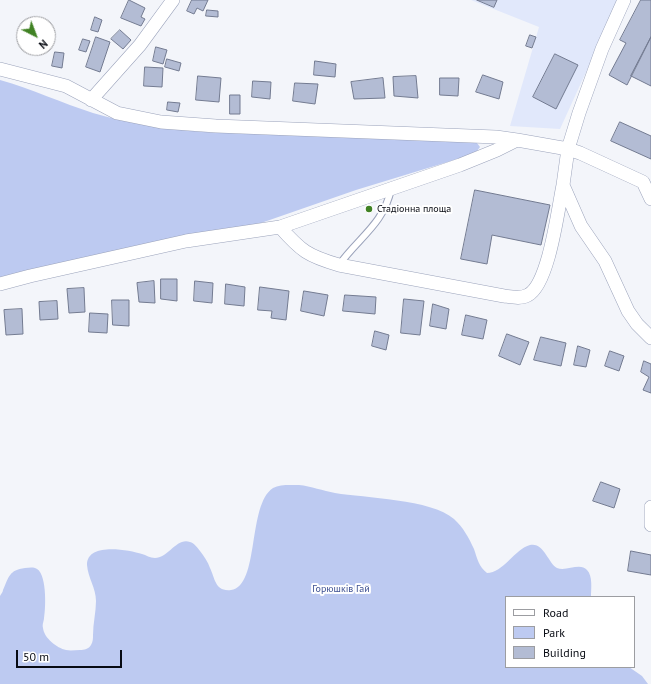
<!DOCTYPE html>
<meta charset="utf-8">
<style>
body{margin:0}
#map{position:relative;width:651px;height:684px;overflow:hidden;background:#f3f5fa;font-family:"PT Sans",sans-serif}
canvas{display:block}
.legend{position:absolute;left:505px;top:596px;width:130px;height:72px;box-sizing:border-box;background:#fff;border:1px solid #9c9da1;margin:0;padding:5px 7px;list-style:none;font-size:12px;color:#080b13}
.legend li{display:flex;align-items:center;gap:8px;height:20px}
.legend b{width:20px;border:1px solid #9c9da1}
.north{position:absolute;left:16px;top:16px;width:40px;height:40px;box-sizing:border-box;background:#fff;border:1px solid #9c9da1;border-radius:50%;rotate:138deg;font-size:11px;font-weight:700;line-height:16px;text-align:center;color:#080b13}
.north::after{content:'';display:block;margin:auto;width:14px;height:18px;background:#408224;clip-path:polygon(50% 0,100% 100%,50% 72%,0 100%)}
.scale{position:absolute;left:16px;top:650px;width:106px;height:18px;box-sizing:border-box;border:2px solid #080b13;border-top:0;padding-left:5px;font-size:12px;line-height:14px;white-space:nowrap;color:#080b13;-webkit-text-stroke:3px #fff;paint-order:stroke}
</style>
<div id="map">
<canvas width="651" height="684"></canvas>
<ul class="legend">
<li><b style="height:5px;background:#fff"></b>Road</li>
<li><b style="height:11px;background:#bdcaf1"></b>Park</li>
<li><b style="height:11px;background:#b3bcd4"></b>Building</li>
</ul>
<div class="north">N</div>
<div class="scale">50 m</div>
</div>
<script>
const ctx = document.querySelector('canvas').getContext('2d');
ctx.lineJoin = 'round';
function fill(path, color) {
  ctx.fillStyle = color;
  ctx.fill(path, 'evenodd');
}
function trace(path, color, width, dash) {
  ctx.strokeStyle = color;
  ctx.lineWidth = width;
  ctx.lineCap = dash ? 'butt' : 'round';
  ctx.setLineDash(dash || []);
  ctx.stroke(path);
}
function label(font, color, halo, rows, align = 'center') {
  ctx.font = font + ' "PT Sans",sans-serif';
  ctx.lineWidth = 4;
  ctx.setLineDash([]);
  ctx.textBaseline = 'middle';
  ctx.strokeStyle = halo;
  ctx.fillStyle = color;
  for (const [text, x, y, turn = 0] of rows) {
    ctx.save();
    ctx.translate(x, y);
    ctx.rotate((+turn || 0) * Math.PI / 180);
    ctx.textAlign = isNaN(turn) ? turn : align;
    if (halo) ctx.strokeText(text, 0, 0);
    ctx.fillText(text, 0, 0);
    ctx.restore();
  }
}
const built = new Path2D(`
 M471,0H621L597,48L560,129L510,126L539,27Z`);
const green = new Path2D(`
 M0,80C32,89 62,103 93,113C129,124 168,129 205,132L473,142L477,143L480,147L477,151L464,157L356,190L238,231L0,279Z
 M299,485C311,486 323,491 335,493C365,498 431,499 454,519C463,527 469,538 474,549C477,558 479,567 487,573C503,573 515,549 530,545C544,542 548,563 557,568C566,572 580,562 587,570C593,576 591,589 591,597H506V667H629L642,676L648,684H0C0,661 0,639 0,616C0,611 0,602 0,596C1,594 3,592 3,590C9,577 9,570 25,568C28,568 31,567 35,568C47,571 46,607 44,618C44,621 42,624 43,628C44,638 57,648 66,650C71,651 75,650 80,650C84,650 89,649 91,645C93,642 93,638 93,635C93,623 96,612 96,601C96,588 88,578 87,565C87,542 128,550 142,554C146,555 150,558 155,558C168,558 177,537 190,542C194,543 197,547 200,551C204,556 208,562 210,568C215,578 215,592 231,590C260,586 247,505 273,488C280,484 291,485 299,485Z`);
const building = new Path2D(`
 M129,0L145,8L141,17L145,19L141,26L121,18Z
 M192,0H208L203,11L197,8L194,14L187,11Z
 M477,0H497L494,7Z
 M641,0H651V37L627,85L609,75L626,43L620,40Z
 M207,10L218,11V17L206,16Z
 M95,17L102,20L98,32L91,30Z
 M120,30L131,40L123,49L111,39Z
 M530,35L536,37L532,48L526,46Z
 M96,37L110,42L100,72L86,67Z
 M651,37V86L631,76Z
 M83,39L90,41L86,52L79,50Z
 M156,47L167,50L163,64L153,61Z
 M55,52L64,53L62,68L52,66Z
 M555,54L578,65L556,109L533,97Z
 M167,59L181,63L179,71L165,67Z
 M315,61L336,64L335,77L314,75Z
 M145,67L163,68L162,87L144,86Z
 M483,75L503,82L499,99L476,92Z
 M198,76L221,78L219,102L196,100Z
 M416,76L418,98L394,96L393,77Z
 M383,78L385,98L354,99L351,82Z
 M440,78H459L458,96L440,95Z
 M253,81L271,82L270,99L252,97Z
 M295,83L318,84L315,104L293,101Z
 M230,95H240V114H230Z
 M168,102L180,103L178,112L167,110Z
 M620,122L651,136V159L611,141Z
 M475,190L550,205L541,245L492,235L487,264L461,259Z
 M161,279H177V301L161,299Z
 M154,281L155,303L139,302L137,283Z
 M195,281L213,283L212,303L194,301Z
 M226,284L245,287L244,306L225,304Z
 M260,287L289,291L286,320L271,318L272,311L258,310Z
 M84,288L85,312L69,313L67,289Z
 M304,291L328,295L324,316L301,311Z
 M345,295L376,297L375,314L343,311Z
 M404,299L424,301L420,335L401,333Z
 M112,300H129V326L113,325Z
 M57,301L58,319L40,320L39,302Z
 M433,304L449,309L446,329L430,326Z
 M22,309L23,334L6,335L4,310Z
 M90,313L108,314L107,333L89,332Z
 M466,315L487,320L483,339L462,335Z
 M375,331L389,335L386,350L372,346Z
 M507,334L529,342L520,365L499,356Z
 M541,337L566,343L561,366L534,360Z
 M578,346L590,350L586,367L574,365Z
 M610,351L624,356L619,371L605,366Z
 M644,361L651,364V393L643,390L649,377L641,372Z
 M601,482L620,489L614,508L593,501Z
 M631,551L651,555V575L628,571Z`);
const service = new Path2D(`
 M339,265C358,238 384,224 391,189`);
const minor = new Path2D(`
 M624,0L602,49L579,113L568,149L563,185L581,226L605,261L628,311L637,324L651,338
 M0,69L66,86L117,113L161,122L216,126L496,137L517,140
 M91,100L140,45L173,0
 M280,227C301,251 308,256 339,265L504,296C512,297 521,299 528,295C549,284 558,209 563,185
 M0,284L30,276L186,241L280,227L460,165L497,150L517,140L568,149L580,153L643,182L651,199
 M651,507V525`);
const markers = [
 [369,209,4,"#408224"]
];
const poiNames = [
 ["Стадіонна площа",377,209]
];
const parkNames = [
 ["Горюшків Гай",341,589]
];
fill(built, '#e1e8fb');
fill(green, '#bdcaf1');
fill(building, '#b3bcd4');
trace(building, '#737b91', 1);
trace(service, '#9ba3bb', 8);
trace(minor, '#9ba3bb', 14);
trace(service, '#fff', 6);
trace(minor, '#fff', 13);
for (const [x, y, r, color] of markers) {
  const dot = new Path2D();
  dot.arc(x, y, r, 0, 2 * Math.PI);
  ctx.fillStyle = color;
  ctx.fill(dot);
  trace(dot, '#fff', 1.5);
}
label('10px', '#080b13', '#fff', poiNames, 'left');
label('10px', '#3d5092', '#fff', parkNames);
</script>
